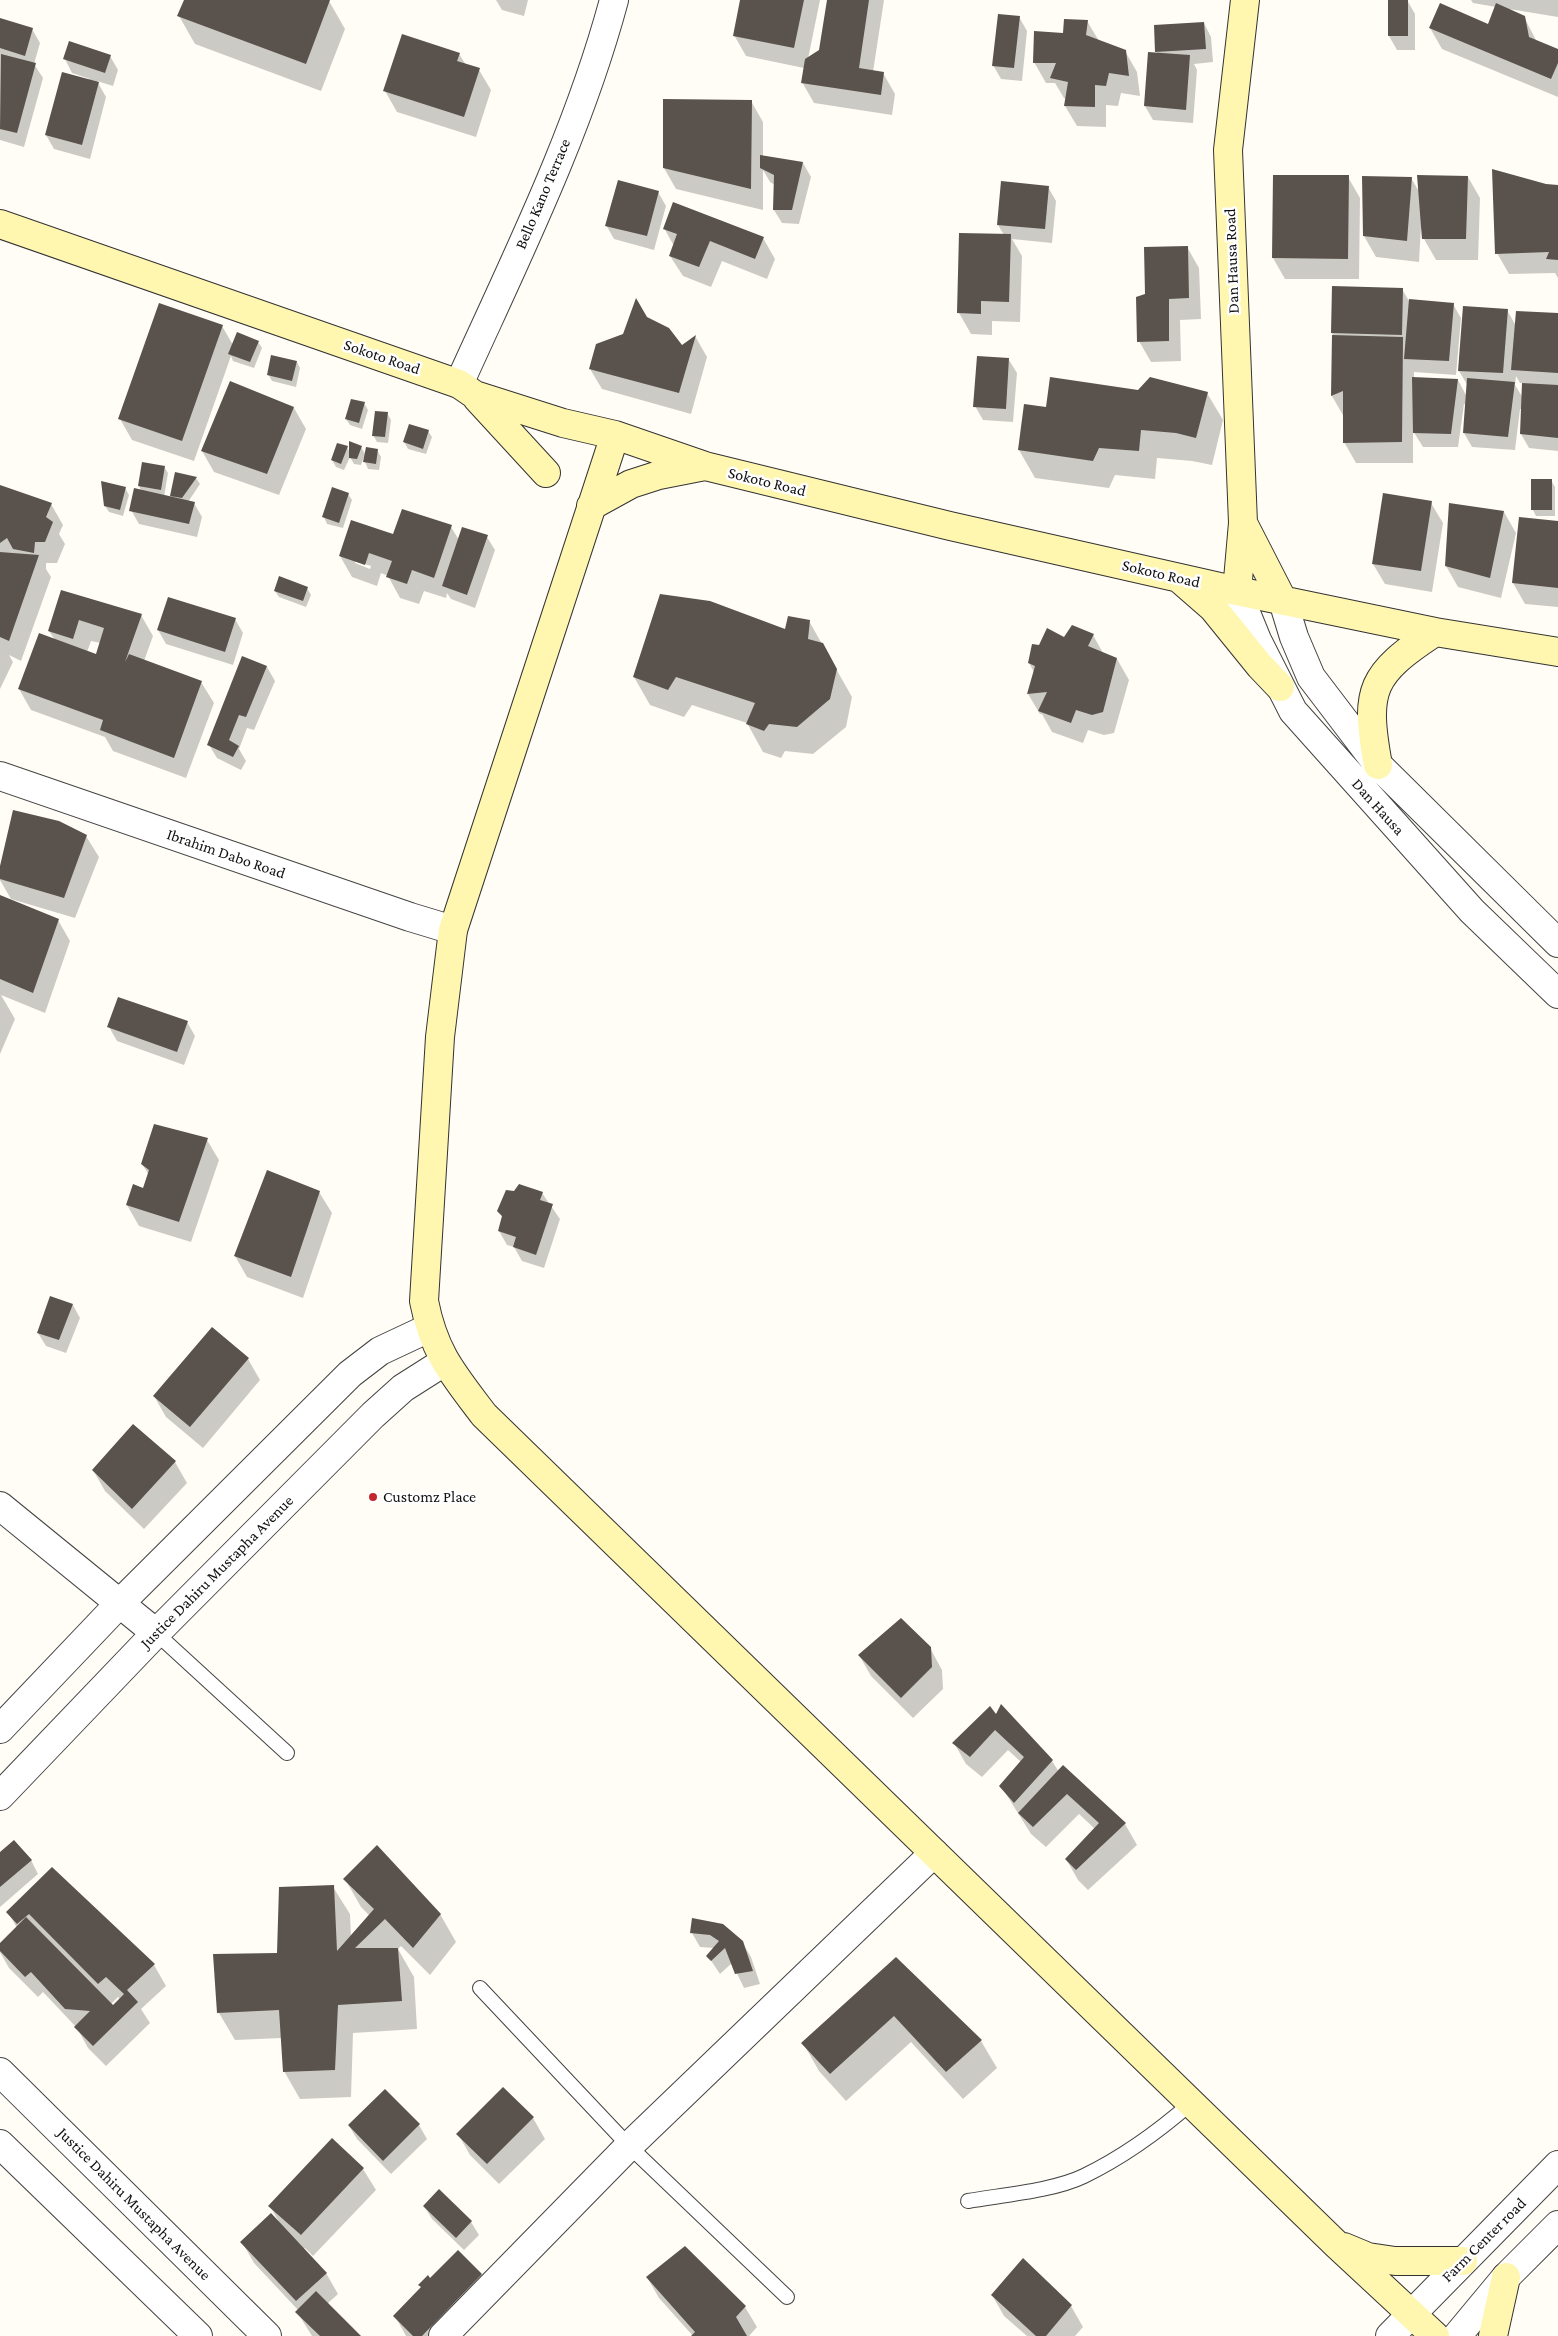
<!DOCTYPE html>
<style>
body{margin:0}
canvas{display:block;background:#fffdf5}
</style>
<canvas width="1558" height="2336"></canvas>
<script>
const ctx = document.querySelector('canvas').getContext('2d');
ctx.lineJoin = 'round';
function fill(path, color) {
  ctx.fillStyle = color;
  ctx.fill(path, 'evenodd');
}
function trace(path, color, width, dash) {
  ctx.strokeStyle = color;
  ctx.lineWidth = width;
  ctx.lineCap = dash ? 'butt' : 'round';
  ctx.setLineDash(dash || []);
  ctx.stroke(path);
}
function label(font, color, halo, rows, align = 'center') {
  ctx.font = font + ' "Crimson Pro",serif';
  ctx.lineWidth = 5;
  ctx.setLineDash([]);
  ctx.textBaseline = 'middle';
  ctx.strokeStyle = halo;
  ctx.fillStyle = color;
  for (const [text, x, y, turn = 0] of rows) {
    ctx.save();
    ctx.translate(x, y);
    ctx.rotate((+turn || 0) * Math.PI / 180);
    ctx.textAlign = isNaN(turn) ? turn : align;
    if (halo) ctx.strokeText(text, 0, 0);
    ctx.fillText(text, 0, 0);
    ctx.restore();
  }
}
const shadow = new Path2D(`
 M185,0L329,1L345,29L321,91L195,44L179,16Z
 M496,0H528L524,16L502,10Z
 M741,0H820L808,59L820,51L828,0H884L873,72L883,73L895,94L892,115L814,103L802,82L804,68L746,56L734,35Z
 M1389,0H1407L1415,14V50H1397L1389,36Z
 M1471,0H1558V17L1509,9L1524,17L1537,42L1558,50V97L1442,49L1430,28L1488,25L1496,7L1473,3Z
 M1019,17L1027,31L1022,81L1001,79L993,65Z
 M0,19L32,29L40,43L34,64L43,78L24,147L0,140Z
 M1087,21L1099,41L1125,51L1137,72L1140,96L1121,93L1118,106L1106,105V127L1077,126L1065,106L1066,99L1064,98L1055,83H1046L1034,62L1064,34Z
 M1204,23L1211,37L1213,62L1194,64L1197,70L1193,123L1153,120L1145,106L1157,53L1156,26Z
 M459,54L466,65L479,70L491,90L476,137L397,112L385,91Z
 M110,56L118,70L113,86L97,81L106,97L90,159L54,149L46,135L90,79L72,73L65,59Z
 M751,101L763,122V156L803,163L811,177L799,224L782,223L774,210L775,185L770,182L763,170V210L676,189L664,168Z
 M1348,177L1360,198L1359,279H1285L1273,258Z
 M1364,177L1411,178L1420,193L1468,177L1480,198L1478,260H1436L1424,239L1421,227L1419,262L1376,257L1364,236Z
 M1546,186H1558V278L1555,273L1509,274L1497,253Z
 M1048,187L1056,201L1052,243L1012,239L1022,256L1020,322L992,321V335L971,334L959,313L960,234L1004,235L998,225Z
 M658,192L666,206L654,250L614,239L606,225Z
 M664,228L763,238L775,259L767,279L722,261L711,287L683,276L670,256L674,246Z
 M1187,247L1199,268L1201,319L1180,320L1181,361L1151,362L1139,341L1147,295Z
 M1334,287L1402,289L1409,301L1453,304L1461,318L1456,375L1414,372V378L1458,380L1467,397L1468,386L1459,371L1507,310L1516,326L1558,314V451L1529,448L1521,434L1522,409H1520L1515,450L1472,447L1464,433L1466,405L1464,404L1458,447H1423L1413,431V463H1356L1344,442V417L1332,396L1333,337H1334L1332,333ZM1516,376L1520,383H1524L1523,398L1515,385Z
 M646,318L682,347L695,336L707,357L691,414L602,389L590,369Z
 M222,326L233,345L258,342L262,348L254,368L233,361L231,356L194,461L132,440L120,419Z
 M1009,360L1017,373L1013,422L983,420L975,406Z
 M297,362L300,368L296,387L272,381L268,374Z
 M231,383L294,408L306,429L279,495L214,472L202,451Z
 M1138,391L1207,393L1223,420L1212,465L1192,461L1157,458L1155,479L1115,475L1109,488L1035,478L1019,450Z
 M364,403L368,410L362,429L350,425L346,419Z
 M387,413L391,420L388,443L377,442L373,435Z
 M428,431L432,437L426,454L408,449L404,442Z
 M347,447L350,453L361,447L365,454L361,465L354,464L350,457L344,470L336,467L332,460Z
 M377,450L381,457L379,470L368,469L365,462Z
 M164,467L168,473L164,497L173,499L171,495L196,478L200,484L188,502L194,503L202,517L197,537L139,524L131,510L142,492L139,486Z
 M1551,480L1555,487V516H1536L1533,510Z
 M0,487L51,504L63,525L59,534L65,544L57,563H46V569L51,577L21,661L9,655L13,662L0,689Z
 M125,488L129,495L123,516L109,512L105,506Z
 M348,494L352,500L343,528L327,524L324,517Z
 M1431,503L1443,523L1432,592L1385,584L1373,564Z
 M1504,512L1516,533L1501,598L1458,587L1446,566Z
 M1558,522V607L1525,604L1513,583Z
 M451,527L459,540L487,537L495,550L475,608L451,599L447,593L446,598L424,591L419,604L400,598L388,576L381,573L377,586L352,577L340,556L394,536ZM355,561L371,566L370,569L355,563Z
 M307,588L311,595L306,607L279,597L275,591Z
 M62,591L141,615L153,636L144,661L201,682L214,703L186,778L113,751L105,737L31,710L19,689L55,640L49,631ZM91,641L101,643L97,655L87,652Z
 M235,619L243,633L233,665L166,644L158,630Z
 M809,621L852,697L846,727L813,754L785,751L781,758L763,752L747,723L692,705L684,717L650,705L634,677L785,631Z
 M1093,635L1103,653L1117,659L1129,680L1114,733L1104,735L1088,730L1083,743L1052,732L1042,714H1040L1028,694L1034,672L1029,663L1040,647L1065,639Z
 M243,658L267,667L275,681L254,730L247,728L239,749L246,761L241,770L217,758L209,745Z
 M86,836L99,857L75,918L11,899L0,880V871Z
 M0,896L58,920L70,941L45,1013L1,995L15,1019L0,1054Z
 M187,1022L195,1036L184,1065L117,1041L109,1027Z
 M207,1140L219,1160L191,1242L139,1226L127,1205L144,1190L149,1175L142,1164Z
 M319,1192L332,1213L303,1298L247,1277L235,1256Z
 M542,1193L560,1219L544,1268L522,1261L514,1247L507,1245L499,1231L503,1218L499,1211Z
 M73,1305L80,1318L66,1353L46,1346L38,1333Z
 M212,1329L248,1359L260,1380L203,1448L166,1417L154,1396Z
 M133,1426L175,1462L187,1483L144,1529L105,1491L93,1470Z
 M930,1648L942,1670L943,1689L913,1718L871,1676L859,1655Z
 M996,1716L1052,1761L1059,1772L1063,1767L1125,1824L1137,1845L1088,1890L1078,1880L1066,1859L1095,1829L1079,1814L1046,1847L1031,1834L1001,1786L1021,1762L1008,1750L982,1777L966,1764L954,1743Z
 M0,1853L31,1860L38,1874L0,1907Z
 M52,1869L154,1965L166,1986L141,2009L150,2023L106,2066L88,2048L77,2028L43,1992L38,1997L9,1968L0,1952V1944L17,1928L8,1912ZM118,1997L120,1999L113,2006L111,2004Z
 M345,1879L440,1914L456,1942L430,1975L401,1946L398,1949L414,1977L417,2029L353,2033L351,2097L300,2099L284,2071L282,2038L235,2040L219,2013L278,1954L333,1887L350,1914L351,1937L370,1916L361,1907Z
 M693,1919L742,1942L751,1957L760,1984L744,1988L732,1963L720,1974L708,1956L714,1948L700,1947L692,1933Z
 M896,1959L981,2041L997,2068L963,2099L911,2042L846,2101L819,2071L803,2043Z
 M385,2090L419,2125L427,2139L391,2174L357,2139L349,2126Z
 M533,2118L545,2139L499,2184L470,2155L458,2134Z
 M332,2140L363,2169L376,2190L313,2256L305,2248L303,2249L326,2273L338,2294L327,2304L360,2336H312L297,2312L298,2310L254,2263L242,2242L279,2222L270,2206Z
 M424,2206L471,2222L479,2235L464,2250L432,2219Z
 M481,2275L493,2295L454,2336H406L395,2316L422,2289L420,2285L430,2280Z
 M647,2277L745,2307L757,2327L749,2336H693L659,2298Z
 M992,2295L1071,2306L1083,2327L1075,2336H1027L1004,2316Z`);
const building = new Path2D(`
 M184,0H330L306,64L177,16Z
 M740,0H804L794,48L733,36Z
 M827,0H869L859,68L884,72L881,95L801,83L805,59L819,50Z
 M1388,0H1408V36H1388Z
 M1440,3L1488,24L1496,3L1525,16L1529,37L1558,49V63L1551,79L1429,28Z
 M998,14L1020,16L1014,68L992,66Z
 M0,18L33,28L25,56L0,48Z
 M1064,19L1088,20L1086,35L1126,50L1129,76L1109,73L1106,86L1095,85V107L1064,106L1068,82L1050,78L1056,63H1033L1034,31L1063,33Z
 M1204,22L1206,49L1155,52L1154,25Z
 M402,34L460,53L457,61L480,68L464,117L383,91Z
 M69,41L111,55L105,73L63,59Z
 M1148,52L1190,55L1186,110L1144,106Z
 M1,54L36,63L17,133L0,129Z
 M62,72L99,82L82,145L45,135Z
 M663,99L752,100L751,189L663,168Z
 M760,155L803,162L792,210H773L774,175L760,168Z
 M1492,169L1546,184L1558,185V260L1546,259L1549,252L1495,254Z
 M1273,175H1349L1348,259L1272,258Z
 M1417,175L1468,176L1466,239H1422Z
 M1362,176L1412,177L1407,241L1363,236Z
 M618,180L659,191L647,236L605,226Z
 M1001,181L1049,186L1045,229L997,225Z
 M673,202L764,237L755,259L710,241L699,267L669,256L677,234L663,229Z
 M959,233L1011,234L1009,302L981,301V314L957,313Z
 M1188,246L1189,298L1169,299V341L1137,342L1136,297L1145,294L1144,247Z
 M1332,286L1403,288L1402,335L1331,333Z
 M636,298L647,317L669,328L682,345L696,335L679,393L589,369L596,344L623,334Z
 M1409,299L1454,303L1449,361L1404,359Z
 M159,303L223,325L182,441L118,419Z
 M1463,306L1508,309L1503,373L1458,371Z
 M1516,311L1558,313V373L1511,370Z
 M237,332L259,341L250,362L228,354Z
 M1332,335L1403,337L1402,442L1343,443V391L1331,396Z
 M271,355L297,361L292,381L267,375Z
 M977,356L1009,358L1006,409L973,407Z
 M1050,377L1138,390L1150,377L1208,392L1196,438L1176,433L1141,430L1139,451L1099,448L1093,461L1018,450L1024,404L1046,407Z
 M1412,377L1458,379L1451,434L1413,433Z
 M1467,378L1515,382L1508,437L1463,433Z
 M230,381L294,407L267,474L201,451Z
 M1522,383L1558,385V438L1520,434Z
 M351,399L365,402L359,423L345,419Z
 M375,411L388,412L385,437L372,436Z
 M409,424L429,430L423,449L403,442Z
 M349,441L362,446L357,459L349,458Z
 M337,443L348,446L341,464L331,460Z
 M366,447L378,449L376,464L363,462Z
 M142,462L165,466L161,490L138,486Z
 M175,472L197,477L182,498L170,496Z
 M1531,479H1552V510H1531Z
 M101,481L126,487L120,510L104,506Z
 M0,485L52,503L46,517L53,522L45,542H35L34,553L13,549L7,538L0,543Z
 M332,487L349,493L339,523L322,517Z
 M134,488L195,502L189,524L129,511Z
 M1383,493L1432,501L1421,571L1372,564Z
 M1449,503L1504,511L1490,578L1445,566Z
 M402,509L452,525L434,578L412,570L407,584L386,577L392,561L369,553L365,565L339,556L351,520L393,534Z
 M1519,517L1558,521V588L1512,583Z
 M462,527L488,535L467,595L442,586Z
 M0,552L39,555L9,641L0,637Z
 M279,576L308,587L303,601L274,591Z
 M61,590L142,614L125,662L129,654L202,681L174,758L100,730L103,720L18,689L39,633L96,654L104,628L79,620L73,639L48,631Z
 M660,594L710,601L785,629L788,616L810,620L808,639L823,643L837,669L830,699L797,727L769,724L764,731L746,724L755,703L676,677L668,690L633,677Z
 M168,597L236,618L225,652L157,630Z
 M1072,625L1094,634L1088,646L1117,658L1103,712L1092,715L1076,710L1071,723L1038,711L1047,692L1027,694L1035,666L1028,663L1032,644L1039,645L1047,628L1064,637Z
 M242,656L267,666L246,717L239,715L229,740L239,746L233,757L207,745Z
 M13,810L59,821L87,835L64,898L0,879V866Z
 M0,895L59,919L33,993L0,979Z
 M118,997L188,1021L177,1052L107,1027Z
 M154,1124L208,1138L179,1222L126,1205L133,1184L143,1188L149,1170L141,1164Z
 M267,1170L320,1191L291,1277L234,1256Z
 M519,1184L543,1192L540,1200L553,1204L536,1255L513,1247L516,1237L498,1231L502,1216L497,1211L506,1190L514,1191Z
 M50,1296L73,1304L59,1340L37,1333Z
 M212,1327L249,1358L190,1427L153,1396Z
 M133,1424L176,1461L132,1509L92,1470Z
 M901,1618L931,1647L932,1667L901,1698L858,1655Z
 M1001,1704L1053,1760L1014,1803L999,1786L1024,1757L995,1730L970,1757L952,1743L990,1706L996,1714Z
 M1063,1765L1126,1823L1076,1870L1065,1859L1099,1823L1067,1794L1033,1827L1018,1813Z
 M14,1840L32,1860L0,1887V1852Z
 M377,1845L441,1914L413,1948L385,1919L355,1948H398L402,2001L338,2005L335,2070L283,2072L279,2010L217,2013L213,1954L277,1953L279,1887L334,1885L337,1951L374,1909L343,1879Z
 M52,1867L155,1964L127,1990L138,2002L93,2046L74,2027L90,2011L65,2009L31,1972L25,1977L0,1951V1943L26,1917L113,2005L124,1994L106,1977L98,1984L29,1914L17,1924L6,1912Z
 M692,1918L723,1924L743,1941L753,1971L735,1974L725,1948L711,1961L706,1956L719,1941L710,1935L690,1933Z
 M896,1957L982,2040L946,2072L894,2016L830,2074L801,2043Z
 M503,2087L534,2117L487,2164L456,2134Z
 M385,2089L420,2124L383,2161L348,2125Z
 M332,2138L364,2168L301,2235L268,2206Z
 M439,2189L472,2221L456,2238L423,2206Z
 M271,2213L327,2273L296,2301L240,2242Z
 M685,2246L746,2306L736,2317L747,2336H691L695,2332L646,2277Z
 M458,2250L482,2274L422,2336H413L393,2316L421,2287L418,2285L428,2275L430,2278Z
 M1023,2258L1072,2305L1046,2336H1036L991,2295Z
 M316,2291L361,2336H320L295,2312Z`);
const lane = new Path2D(`
 M156,1633L287,1753
 M480,1988L629,2146L787,2297
 M968,2201C1002,2195 1053,2191 1084,2176C1123,2157 1159,2131 1191,2103`);
const street = new Path2D(`
 M459,384C516,258 578,134 614,0
 M1237,591L1257,640L1293,711L1472,911L1558,994
 M1283,601L1294,637L1311,677L1378,765L1558,943
 M0,776L410,917L453,930
 M0,1506L156,1633
 M0,1729L120,1603L350,1374L380,1351L429,1328
 M0,1796L156,1633L373,1415L403,1388L444,1362
 M0,2072L267,2336
 M0,2144L198,2336
 M443,2336L629,2146L934,1853
 M1390,2336L1558,2165
 M1457,2336L1506,2277L1558,2225`);
const secondary = new Path2D(`
 M0,224L459,384L475,395L563,423L615,435L705,466L950,526L1237,591L1435,632L1558,652
 M477,398L546,473
 M615,435L453,930L440,1037L424,1301C434,1353 453,1374 484,1415L1336,2244L1435,2336
 M591,506L631,484L659,475L705,466
 M1243,523L1283,601
 M1182,581L1213,608L1260,666L1280,687
 M1237,591L1243,523L1228,150L1245,0
 M1378,765C1364,689 1371,674 1435,632
 M1344,2247L1368,2257L1395,2261H1463
 M1493,2336L1506,2277`);
const markers = [
 [373,1497,5,"#c4262e"]
];
const streetNames = [
 ["Bello Kano Terrace",543,194,-67],
 ["Dan Hausa Road",1232,261,-92],
 ["Sokoto Road",382,357,19],
 ["Sokoto Road",767,482,14],
 ["Sokoto Road",1161,574,13],
 ["Dan Hausa",1378,807,48],
 ["Ibrahim Dabo Road",226,854,19],
 ["Justice Dahiru Mustapha Avenue",217,1572,-45],
 ["Justice Dahiru Mustapha Avenue",134,2204,45],
 ["Farm Center road",1484,2240,-45]
];
const poiNames = [
 ["Customz Place",383,1497]
];
fill(shadow, '#0003');
fill(building, '#5a524d');
trace(lane, '#444', 16);
trace(street, '#444', 30);
trace(secondary, '#333', 30);
trace(lane, '#fff', 14);
trace(street, '#fff', 28);
trace(secondary, '#fff6b0', 28);
for (const [x, y, r, color] of markers) {
  const dot = new Path2D();
  dot.arc(x, y, r, 0, 2 * Math.PI);
  ctx.fillStyle = color;
  ctx.fill(dot);
  trace(dot, '#fff', 2);
}
label('16px', '#111', '#fff', streetNames);
label('16px', '#111', '#fff', poiNames, 'left');
</script>
